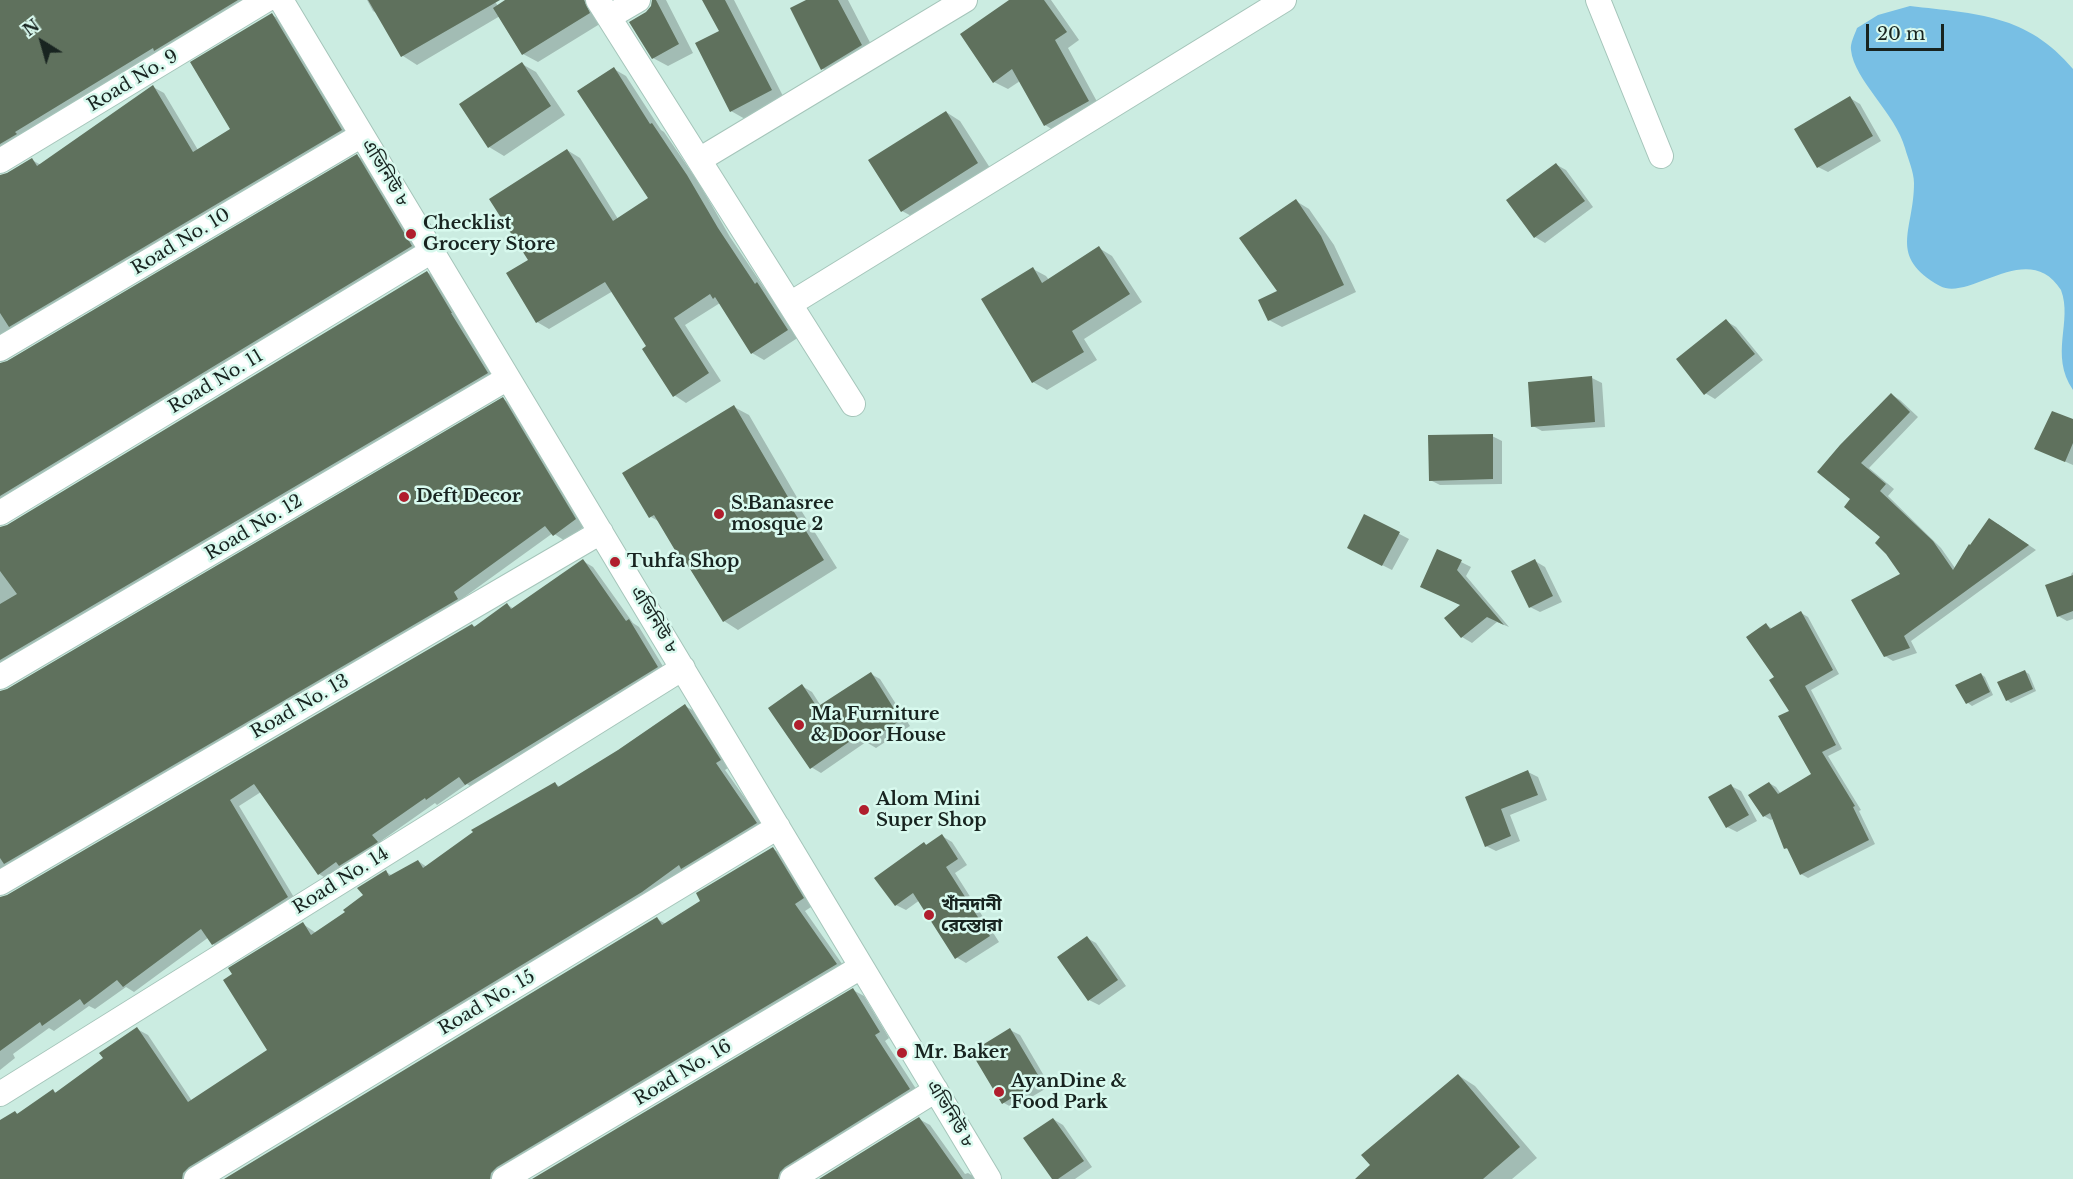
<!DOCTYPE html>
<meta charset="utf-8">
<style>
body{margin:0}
#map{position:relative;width:2073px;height:1179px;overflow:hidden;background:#cbece1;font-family:"Libre Baskerville",serif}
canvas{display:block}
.north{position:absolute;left:12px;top:12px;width:60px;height:60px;-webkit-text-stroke:4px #d8f9ee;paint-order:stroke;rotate:323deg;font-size:16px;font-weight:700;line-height:24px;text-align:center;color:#182420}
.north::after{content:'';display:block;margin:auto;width:21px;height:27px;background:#182420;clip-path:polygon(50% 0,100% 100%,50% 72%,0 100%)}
.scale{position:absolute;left:1866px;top:24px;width:78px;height:27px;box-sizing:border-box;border:3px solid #182420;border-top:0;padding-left:8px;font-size:18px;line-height:21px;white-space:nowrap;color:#182420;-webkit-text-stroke:4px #d8f9ee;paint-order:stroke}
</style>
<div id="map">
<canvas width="2073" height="1179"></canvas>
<div class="north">N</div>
<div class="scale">20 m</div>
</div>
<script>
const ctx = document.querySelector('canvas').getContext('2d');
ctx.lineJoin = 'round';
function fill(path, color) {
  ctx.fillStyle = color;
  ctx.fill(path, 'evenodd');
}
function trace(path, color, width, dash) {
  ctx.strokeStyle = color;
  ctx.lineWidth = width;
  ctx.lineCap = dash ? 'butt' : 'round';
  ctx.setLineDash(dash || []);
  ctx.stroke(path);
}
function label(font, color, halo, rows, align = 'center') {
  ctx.font = font + ' "Libre Baskerville","Noto Sans Bengali",serif';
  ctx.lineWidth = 5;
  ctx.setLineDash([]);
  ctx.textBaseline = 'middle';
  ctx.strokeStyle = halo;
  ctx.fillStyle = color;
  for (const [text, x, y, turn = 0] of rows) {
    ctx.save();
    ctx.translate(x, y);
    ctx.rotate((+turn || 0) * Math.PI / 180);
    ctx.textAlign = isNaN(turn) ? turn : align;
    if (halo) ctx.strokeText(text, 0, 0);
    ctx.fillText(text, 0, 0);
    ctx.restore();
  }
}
const water = new Path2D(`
 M1910,6C1977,14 2027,14 2073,69V390C2049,354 2073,322 2061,290C2028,238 1970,302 1940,286C1887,256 1914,231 1914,183C1914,172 1908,159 1905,148C1896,114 1854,80 1851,50C1850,43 1855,34 1857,28L1878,15Z`);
const shadow = new Path2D(`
 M0,0H258L0,158Z
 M367,0H494L498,6L508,0H595L603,22L538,62L523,54L500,16L417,65L403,56L378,14L373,11Z
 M654,0H666L693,53L668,66L653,58L651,8Z
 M704,0H734L784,98L745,119L731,111L721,31Z
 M809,0H848L876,54L837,77L823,69Z
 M1012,0H1051L1079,40L1068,48L1101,109L1058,133L1045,125L1020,81L1008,89L994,82Z
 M272,15L283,21L352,136L0,345V177L32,160L41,165L153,87L164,93L198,150L232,130Z
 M522,64L536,72L565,115L504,156L489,147Z
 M614,69L626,76L661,130L664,132L699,183L730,237L765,289L770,291L799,337L764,360L752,353L720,303L685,325L721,381L686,403L674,395L648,347L613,291L549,329L537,322L530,261L567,150L580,158L618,219L651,199Z
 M1850,98L1860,104L1881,141L1828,172L1818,167Z
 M946,112L960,121L992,171L917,219L902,211Z
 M357,156L367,162L422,252L0,509V365L8,363Z
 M1557,165L1566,170L1593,207L1545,243L1535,237L1508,200Z
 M1296,201L1309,209L1334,245L1356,292L1282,327L1269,320L1279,292Z
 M1099,248L1112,256L1142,302L1084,339L1097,360L1047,390L1033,382L983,299L1033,269L1046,276L1049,280Z
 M427,272L437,278L498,379L0,673V529L8,527Z
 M1726,321L1736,327L1763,360L1715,399L1705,393Z
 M1592,378L1602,383L1605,427L1542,431L1533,426Z
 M1892,395L1900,400L1918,417L1869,468L1894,489L1888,496L1941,548L1955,568L1970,547L1998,524L2036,550L1911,641L1917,653L1893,661L1885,656L1902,574L1882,537L1852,499L1819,472Z
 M503,399L513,405L586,525L565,541L553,533L463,598L467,605L0,879V693L8,691Z
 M734,407L749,415L802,506L799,507L837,568L738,630L724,621L660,522L651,517Z
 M2073,421V465L2036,449Z
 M1492,436L1502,441V484L1440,485L1430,480Z
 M1365,516L1409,539L1392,570L1358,553Z
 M583,561L593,567L633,623L639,627L667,673L476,790L467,784L437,805L435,803L381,841L387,848L329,880L319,874L261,792L239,806L298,904L224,950L213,944L209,937L134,992L126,987L95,1009L89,1006L54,1031L49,1028L13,1054L15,1058L0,1070V899L8,897L472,625L476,627L508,605L514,609Z
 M1535,561L1545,567L1562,602L1540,612L1530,607Z
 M1461,562L1471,567L1466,576L1509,627L1497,622L1472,643L1462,637L1446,618L1462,605L1422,586Z
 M2073,572V619L2067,621L2058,616L2072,577L2071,574Z
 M1801,613L1808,617L1839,674L1811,690L1842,749L1828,756L1861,810L1859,811L1875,844L1808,878L1801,874L1790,850L1785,848L1774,818L1771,820L1764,816L1769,783L1776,787L1781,794L1813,775L1791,711L1776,678L1766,625L1773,629Z
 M2024,671L2029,674L2036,691L2011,703L2007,700Z
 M871,674L880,679L910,726L876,748L866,742L821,773L811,767L802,686L812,692L821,706Z
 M1981,674L1985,677L1993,695L1972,706L1968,703Z
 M685,706L696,712L731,766L725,770L767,829L194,1179H0V1122L15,1112L18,1114L53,1091L57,1093L105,1059L137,1029L148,1035L192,1101L269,1050L303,924L316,933L347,913L366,895L386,872L393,876L418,861L427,867L555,784L561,787L618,751Z
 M1528,772L1538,777L1547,800L1510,815L1520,841L1496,851L1486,846L1467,797Z
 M1731,786L1741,791L1757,821L1737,832L1727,827Z
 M942,836L952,842L967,865L955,873L999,942L966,963L956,957L920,900L906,910L896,905L924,843L928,846Z
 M773,849L784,855L814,905L805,911L847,971L502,1179H226L657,919L666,924L702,901Z
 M1087,938L1096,943L1126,986L1099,1005L1089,1000Z
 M853,990L864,996L889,1038L885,1041L920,1095L790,1179H535Z
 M1010,1030L1020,1035L1050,1086L1013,1108L1004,1103Z
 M1458,1075L1475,1086L1537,1158L1512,1179H1357Z
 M919,1119L930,1125L965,1174L968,1173L978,1179H822Z
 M1053,1119L1063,1125L1092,1167L1075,1179H1054Z`);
const building = new Path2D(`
 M0,0H238L154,51L153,48L15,132L17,134L0,144Z
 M368,0H500L401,57Z
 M505,0H584L590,13L522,55L493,8Z
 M652,0H656L679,44L652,59L629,22L646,12L651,6Z
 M702,0H725L772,90L730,112L695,43L719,31Z
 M806,0H838L862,45L821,70L790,8Z
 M1009,0H1044L1067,32L1055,40L1089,101L1044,126L1012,69L993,83L960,34Z
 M272,13L342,130L9,327L0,313V175L7,173L32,158L37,166L153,85L193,152L230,129L190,62Z
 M522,62L551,106L488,148L459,104Z
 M614,67L650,124L652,123L687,175L718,228L755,284L757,282L788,330L751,354L715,297L713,299L710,294L674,318L709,373L673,397L642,349L646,346L605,282L536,323L506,273L528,260L489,199L567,149L613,221L648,198L577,91Z
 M1850,96L1873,136L1817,168L1794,129Z
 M946,111L978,163L901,212L868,160Z
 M357,154L412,246L0,496V363L7,361Z
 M1556,163L1585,201L1534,238L1506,200Z
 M1296,199L1321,236L1344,285L1268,321L1258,300L1277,291L1239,238Z
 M1099,246L1130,294L1072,331L1084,352L1032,383L981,299L1033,267L1042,283Z
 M427,271L452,313H451L488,373L0,660V604L17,594L0,571V527L7,525Z
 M1726,319L1755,354L1704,395L1676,359Z
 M1592,376L1595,422L1531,427L1528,382Z
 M1891,393L1910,412L1861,463L1886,484L1880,491L1933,541L1953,570L1969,544L1970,545L1989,518L2029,545L1904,636L1910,648L1884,657L1851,600L1900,574L1886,554L1875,543L1880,537L1844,507L1850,499L1817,472L1840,445Z
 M503,397L576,519L553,536L545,526L454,592L458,599L4,864L0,858V691L7,689Z
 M734,405L788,497L786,499L824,560L723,622L685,561L682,562L654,515L649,518L622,473Z
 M2052,411L2073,419V443L2065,462L2034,449Z
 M1493,434V479L1429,481L1428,435Z
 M1364,514L1400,532L1382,566L1347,548Z
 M1437,549L1462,560L1457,570L1504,625L1487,617L1461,638L1444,618L1460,605L1420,587Z
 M583,559L626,621L629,619L658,667L465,785L459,777L426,800L425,798L372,835L378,842L339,866L336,862L318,875L254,784L230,800L288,897L212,945L201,929L123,987L117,980L84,1005L80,999L42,1026L40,1022L0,1051V897L7,895L472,624L474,627L507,603L511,609Z
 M1535,559L1553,596L1529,608L1511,571Z
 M2073,575V611L2057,617L2045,585Z
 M1801,611L1833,670L1805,686L1836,745L1822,752L1855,806L1853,807L1869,840L1800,875L1787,848L1784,849L1770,813L1763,817L1748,795L1769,782L1778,794L1811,774L1778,716L1789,711L1769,680L1774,677L1746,637L1766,623L1770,629Z
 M2025,670L2033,689L2006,701L1997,682Z
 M871,672L901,720L865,743L859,735L810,769L768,708L802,684L817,707Z
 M1981,673L1990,692L1966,704L1955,685Z
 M685,704L721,760L716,763L757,823L681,869L679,865L642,892L189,1167L183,1173L182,1179H0V1120L15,1111L17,1114L53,1089L55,1093L103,1058L99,1053L137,1027L188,1102L267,1050L223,980L232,974L228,968L303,922L311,935L345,912L343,910L363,895L357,888L386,870L389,876L418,860L423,868L473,832L471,830L555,782L558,787L618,750Z
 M1528,770L1538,795L1501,809L1511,836L1485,847L1465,797Z
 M1731,784L1749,815L1726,828L1708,797Z
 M942,834L958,859L946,867L990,936L955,959L913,893L895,906L874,878L924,842L926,845Z
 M773,847L804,898L795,904L837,964L497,1167L491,1173L490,1179H224L657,917L662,925L700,901L696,893Z
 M1087,936L1118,980L1088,1001L1057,957Z
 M853,988L880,1032L875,1035L910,1089L785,1167L780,1172L778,1179H532Z
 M1010,1028L1041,1080L1002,1104L971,1052Z
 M1458,1074L1520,1147L1483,1179H1355L1370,1165L1361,1155Z
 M919,1117L963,1179H819Z
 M1053,1118L1084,1161L1058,1179H1052L1023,1138Z`);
const street = new Path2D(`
 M281,0L989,1179
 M598,0L853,404
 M1598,0L1661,156
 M609,17L638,0
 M699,160L965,0
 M0,161L266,0
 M790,304L1284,0
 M0,349L362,135
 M0,513L432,251
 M0,677L508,378
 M0,883L601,532
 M0,1094L683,668
 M196,1179L778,827
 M504,1179L861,967
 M792,1179L936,1090`);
const markers = [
 [411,234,6,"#b01e2d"],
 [404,497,6,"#b01e2d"],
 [719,514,6,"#b01e2d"],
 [615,562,6,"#b01e2d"],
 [799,725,6,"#b01e2d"],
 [864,810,6,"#b01e2d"],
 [929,915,6,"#b01e2d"],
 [902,1053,6,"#b01e2d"],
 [999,1092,6,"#b01e2d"]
];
const streetNames = [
 ["Road No. 9",133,81,-31],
 ["এভিনিউ ৮",385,173,59],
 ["Road No. 10",181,242,-31],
 ["Road No. 11",216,382,-31],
 ["Road No. 12",254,528,-31],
 ["এভিনিউ ৮",654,620,59],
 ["Road No. 13",300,707,-30],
 ["Road No. 14",341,881,-32],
 ["Road No. 15",487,1003,-31],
 ["Road No. 16",683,1073,-31],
 ["এভিনিউ ৮",950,1114,59]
];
const poiNames = [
 ["Checklist",423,224],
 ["Grocery Store",423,245],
 ["Deft Decor",416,497],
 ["S.Banasree",731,504],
 ["mosque 2",731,525],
 ["Tuhfa Shop",627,562],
 ["Ma Furniture",811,715],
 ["& Door House",811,736],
 ["Alom Mini",876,800],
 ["Super Shop",876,821],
 ["খাঁনদানী",941,905],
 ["রেস্তোরা",941,926],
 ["Mr. Baker",914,1053],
 ["AyanDine &",1011,1082],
 ["Food Park",1011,1103]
];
fill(water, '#78bfe4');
fill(shadow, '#0003');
fill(building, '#5f715d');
trace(street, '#a5c5ba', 26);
trace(street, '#fff', 24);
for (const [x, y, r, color] of markers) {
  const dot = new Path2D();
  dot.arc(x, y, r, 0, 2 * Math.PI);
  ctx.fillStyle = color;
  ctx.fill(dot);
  trace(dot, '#d8f9ee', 2);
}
label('18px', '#182420', '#d8f9ee', streetNames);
label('bold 18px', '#182420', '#d8f9ee', poiNames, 'left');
</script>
